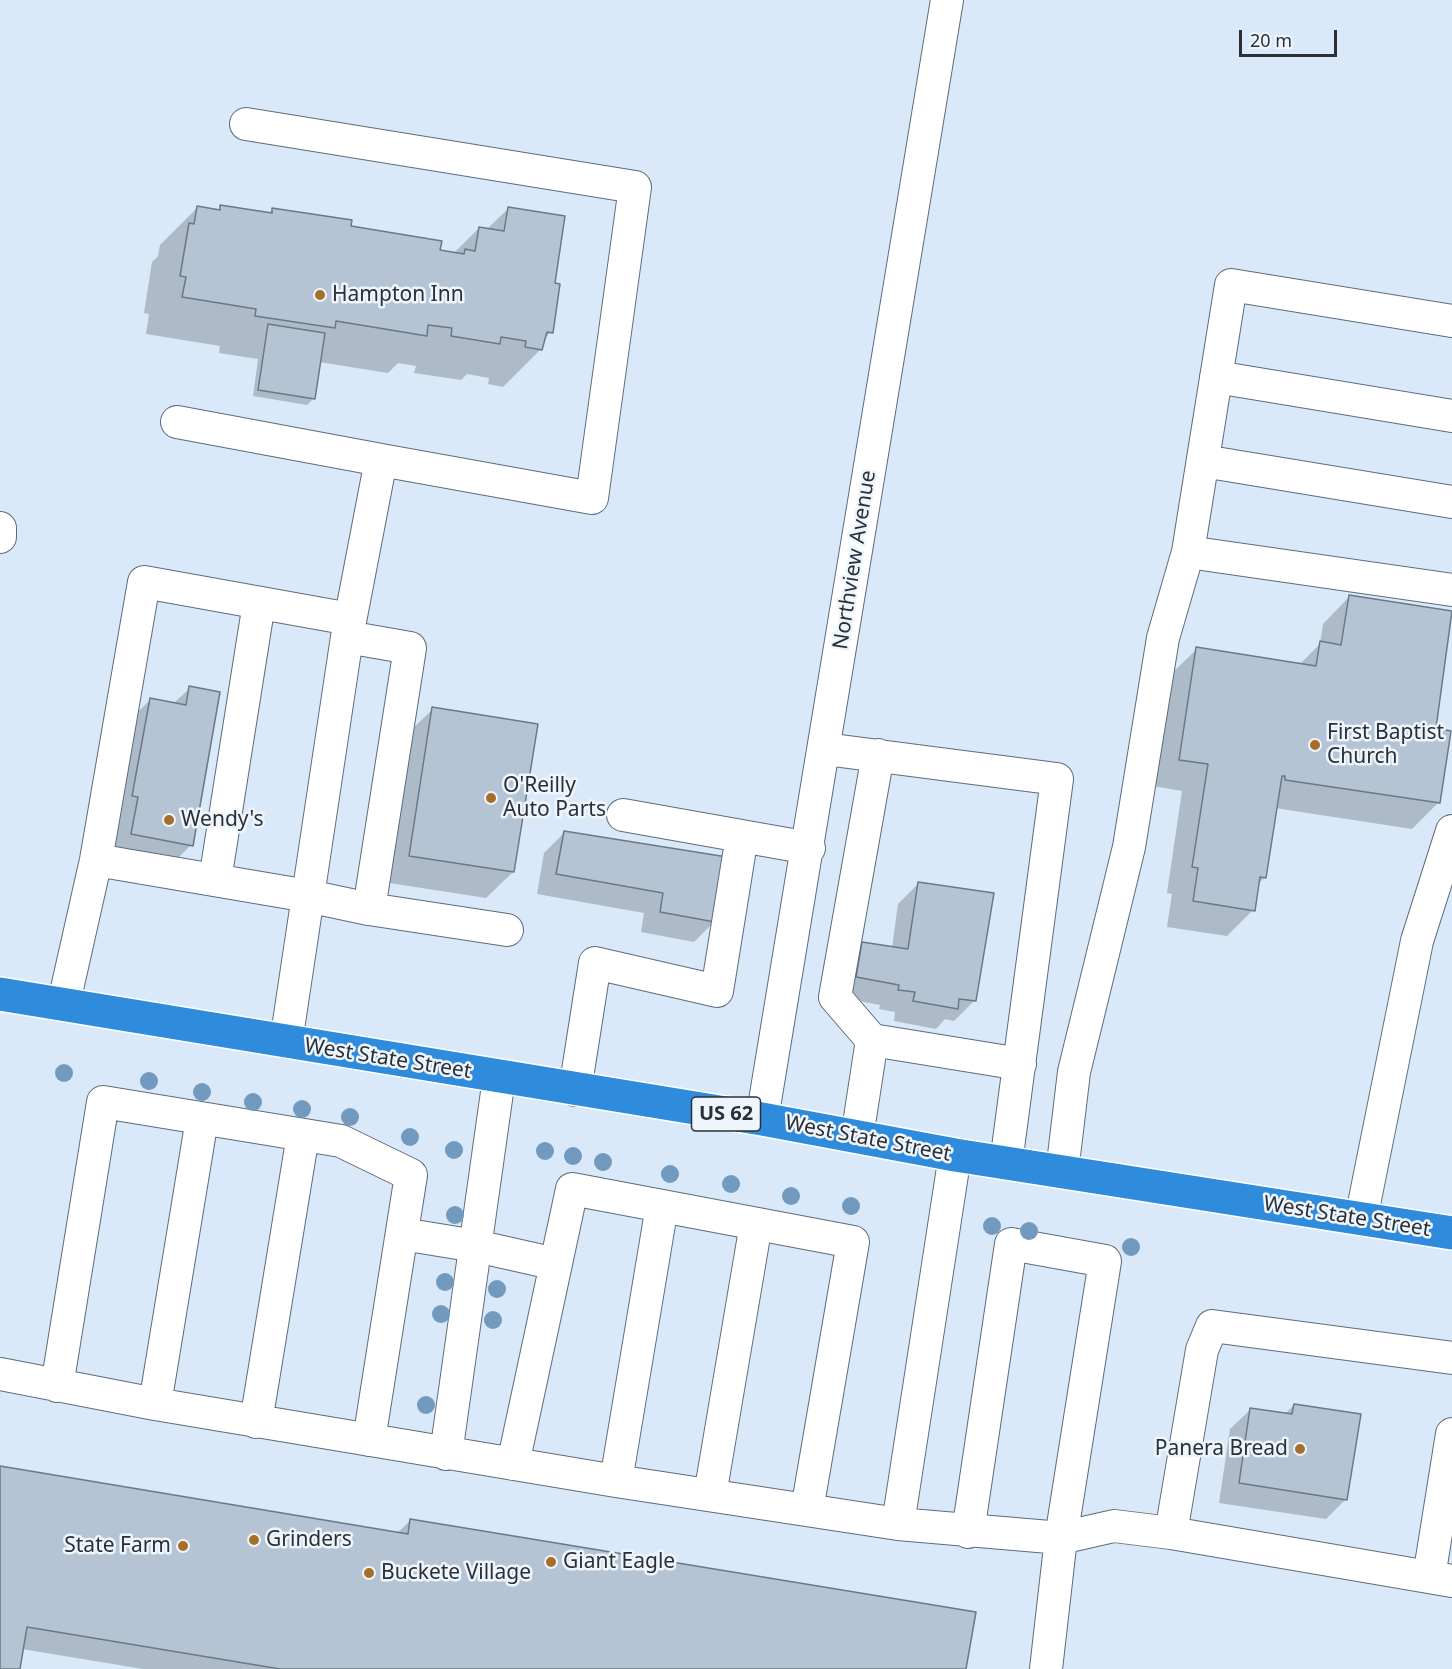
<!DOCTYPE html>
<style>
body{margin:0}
#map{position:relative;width:1452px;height:1669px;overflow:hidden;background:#d9e9f9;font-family:"Noto Sans",sans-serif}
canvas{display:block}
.scale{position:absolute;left:1239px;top:30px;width:98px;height:27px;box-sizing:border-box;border:3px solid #2a3036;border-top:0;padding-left:8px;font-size:18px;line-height:21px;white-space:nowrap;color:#2a3036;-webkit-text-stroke:4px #eff5fc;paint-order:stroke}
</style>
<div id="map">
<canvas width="1452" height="1669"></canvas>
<div class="scale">20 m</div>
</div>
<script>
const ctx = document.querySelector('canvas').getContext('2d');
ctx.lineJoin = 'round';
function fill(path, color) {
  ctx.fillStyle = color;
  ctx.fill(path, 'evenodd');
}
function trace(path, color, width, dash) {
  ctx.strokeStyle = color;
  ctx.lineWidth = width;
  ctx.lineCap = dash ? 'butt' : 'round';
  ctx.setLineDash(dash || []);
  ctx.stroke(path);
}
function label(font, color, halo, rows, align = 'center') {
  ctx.font = font + ' "Noto Sans",sans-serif';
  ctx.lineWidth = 5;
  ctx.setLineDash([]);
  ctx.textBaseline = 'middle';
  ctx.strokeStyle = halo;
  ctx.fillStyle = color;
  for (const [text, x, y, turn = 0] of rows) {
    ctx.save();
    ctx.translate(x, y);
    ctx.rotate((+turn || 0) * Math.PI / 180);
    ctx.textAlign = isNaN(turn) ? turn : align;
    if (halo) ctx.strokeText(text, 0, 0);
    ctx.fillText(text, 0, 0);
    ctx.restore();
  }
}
const shadow = new Path2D(`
 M221,206L268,214L273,209L453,254L479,228L487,229L508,209L553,285L551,332L543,340L541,349L503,387L488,384L489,378L467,374L461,380L414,373L416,366L398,363L388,373L319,362L314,398L307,405L253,396L258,359L219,353L220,346L146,334L149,314L144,313L152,262L158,256L160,245L197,208L217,211Z
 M1349,597L1452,613L1434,730L1438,803L1412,829L1275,808L1265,877L1257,885L1253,910L1227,936L1167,927L1172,894L1167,893L1182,791L1153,786L1170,675L1197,649L1299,665L1320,644L1323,624Z
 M190,688L191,845L171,865L112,854L130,720L150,700L173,704Z
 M433,709L513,872L486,898L383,882L406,735Z
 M564,833L714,922L694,942L641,932L644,913L537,894L544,853Z
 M918,884L974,1001L954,1021L945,1019L936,1029L894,1021L895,1012L879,1009L880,1005L837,997L842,964L862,943L892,948L898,904Z
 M1294,1405L1346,1499L1326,1519L1219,1503L1230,1429L1251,1409L1285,1414Z
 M0,1468L397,1533L411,1520L965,1669H143L22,1649L18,1669H0Z`);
const building = new Path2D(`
 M220,205L272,213V208L352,220L351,226L442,241L440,250L464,254L465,249L475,251L479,227L504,231L508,207L565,216L555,283L560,284L553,333L547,332L542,350L525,347L526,341L501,337L500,344L451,336L452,328L428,325L427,336L336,321L335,328L255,316L256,309L182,297L186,277L180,276L189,223L194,224L197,206L220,210Z
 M268,324L325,333L315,399L258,390Z
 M1349,595L1452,611L1436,728L1451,731L1440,803L1285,780V776H1282L1266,878L1260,877L1255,911L1193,901L1198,868L1192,867L1208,764L1179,760L1196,647L1316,666L1320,641L1341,645Z
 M189,686L220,692L193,846L131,834L138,797L132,796L150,698L186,705Z
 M432,707L538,724L514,872L409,856Z
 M564,831L727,857L715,922L660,912L663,893L556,874Z
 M918,882L994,893L976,1001L959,999L958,1009L913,1001L915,992L898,990L899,985L856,977L862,942L908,949Z
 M1294,1404L1361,1414L1347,1500L1239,1483L1250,1408L1292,1414Z
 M0,1466L408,1534L410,1519L976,1612L966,1669H280L27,1627L20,1669H0Z`);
const minor = new Path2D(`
 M246,124L635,187L592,498L381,460L347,637L286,1042
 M1216,377L1452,416
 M177,422L381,460
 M1203,461L1452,502
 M0,528V537
 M1188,552L1452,590
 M347,637L410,648L369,909L507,930
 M825,749L1057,779L1006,1163
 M878,755L835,997L872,1040L1020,1064
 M623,815L809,848
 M96,860L308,896L369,909
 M215,880L259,603
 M64,1002L96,860L144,582L350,619
 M575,1090L595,963L717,991L742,836
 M762,1119L947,0
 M857,1137L872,1040
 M1062,1172L1074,1072L1129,847L1163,638L1188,552L1231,285L1452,321
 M1361,1219L1417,941L1452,831
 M402,1234L476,1246L556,1264
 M0,1374L155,1404L616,1481L898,1524L1061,1538L1105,1261L1011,1244L968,1532
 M57,1386L103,1102L341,1141L411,1175L369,1440
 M155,1404L202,1119
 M256,1422L303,1135
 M446,1454L499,1078
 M513,1464L572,1189L853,1242L807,1510
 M616,1481L662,1206
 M710,1495L756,1224
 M898,1524L955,1155
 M1171,1533L1202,1350L1212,1326L1452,1358
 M1429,1577L1452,1434
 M1046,1669L1061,1538L1114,1526L1171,1533L1452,1581`);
const highway = new Path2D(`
 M0,994L762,1119L955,1155L1452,1233`);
const trees = [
 [64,1073],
 [149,1081],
 [202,1092],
 [253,1102],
 [302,1109],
 [350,1117],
 [410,1137],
 [454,1150],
 [545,1151],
 [573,1156],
 [603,1162],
 [670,1174],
 [731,1184],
 [791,1196],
 [851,1206],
 [455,1215],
 [992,1226],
 [1029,1231],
 [1131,1247],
 [445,1282],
 [497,1289],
 [441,1314],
 [493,1320],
 [426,1405]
];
const markers = [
 [320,295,6,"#a46f29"],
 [1315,745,6,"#a46f29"],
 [491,798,6,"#a46f29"],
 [169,820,6,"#a46f29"],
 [1300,1449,6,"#a46f29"],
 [254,1540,6,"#a46f29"],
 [183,1546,6,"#a46f29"],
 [551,1562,6,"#a46f29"],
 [369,1573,6,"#a46f29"]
];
const shields = [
 [726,1114,69]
];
const shieldNames = [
 ["US 62",726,1114]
];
const poiNames = [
 ["Hampton Inn",332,295],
 ["First Baptist",1327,733],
 ["Church",1327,757],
 ["O'Reilly",503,786],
 ["Auto Parts",503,810],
 ["Wendy's",181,820],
 ["Panera Bread",1288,1449,"right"],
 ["Grinders",266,1540],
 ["State Farm",171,1546,"right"],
 ["Giant Eagle",563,1562],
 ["Buckete Village",381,1573]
];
const streetNames = [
 ["Northview Avenue",855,560,-81],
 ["West State Street",388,1059,9],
 ["West State Street",868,1139,11],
 ["West State Street",1347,1217,9]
];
fill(shadow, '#0003');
fill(building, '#b5c4d4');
trace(building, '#6a7887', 1.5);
trace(minor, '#5e6c7a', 34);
trace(highway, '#fff', 36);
trace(minor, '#fff', 32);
trace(highway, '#2f8cdd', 33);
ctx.fillStyle = '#7299be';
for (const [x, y] of trees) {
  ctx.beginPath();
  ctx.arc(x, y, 9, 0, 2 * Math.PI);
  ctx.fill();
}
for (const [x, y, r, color] of markers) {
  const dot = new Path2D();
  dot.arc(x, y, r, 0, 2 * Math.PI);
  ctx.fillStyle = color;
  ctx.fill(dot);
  trace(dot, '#eff5fc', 2);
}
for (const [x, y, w] of shields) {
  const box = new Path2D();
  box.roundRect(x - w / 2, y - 17, w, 34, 4.5);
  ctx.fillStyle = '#eff5fc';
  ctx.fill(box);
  trace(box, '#2a3036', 1.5);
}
label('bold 20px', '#2a3036', null, shieldNames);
label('21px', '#2a3036', '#eff5fc', poiNames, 'left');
label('21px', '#2a3036', '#eff5fc', streetNames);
</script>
